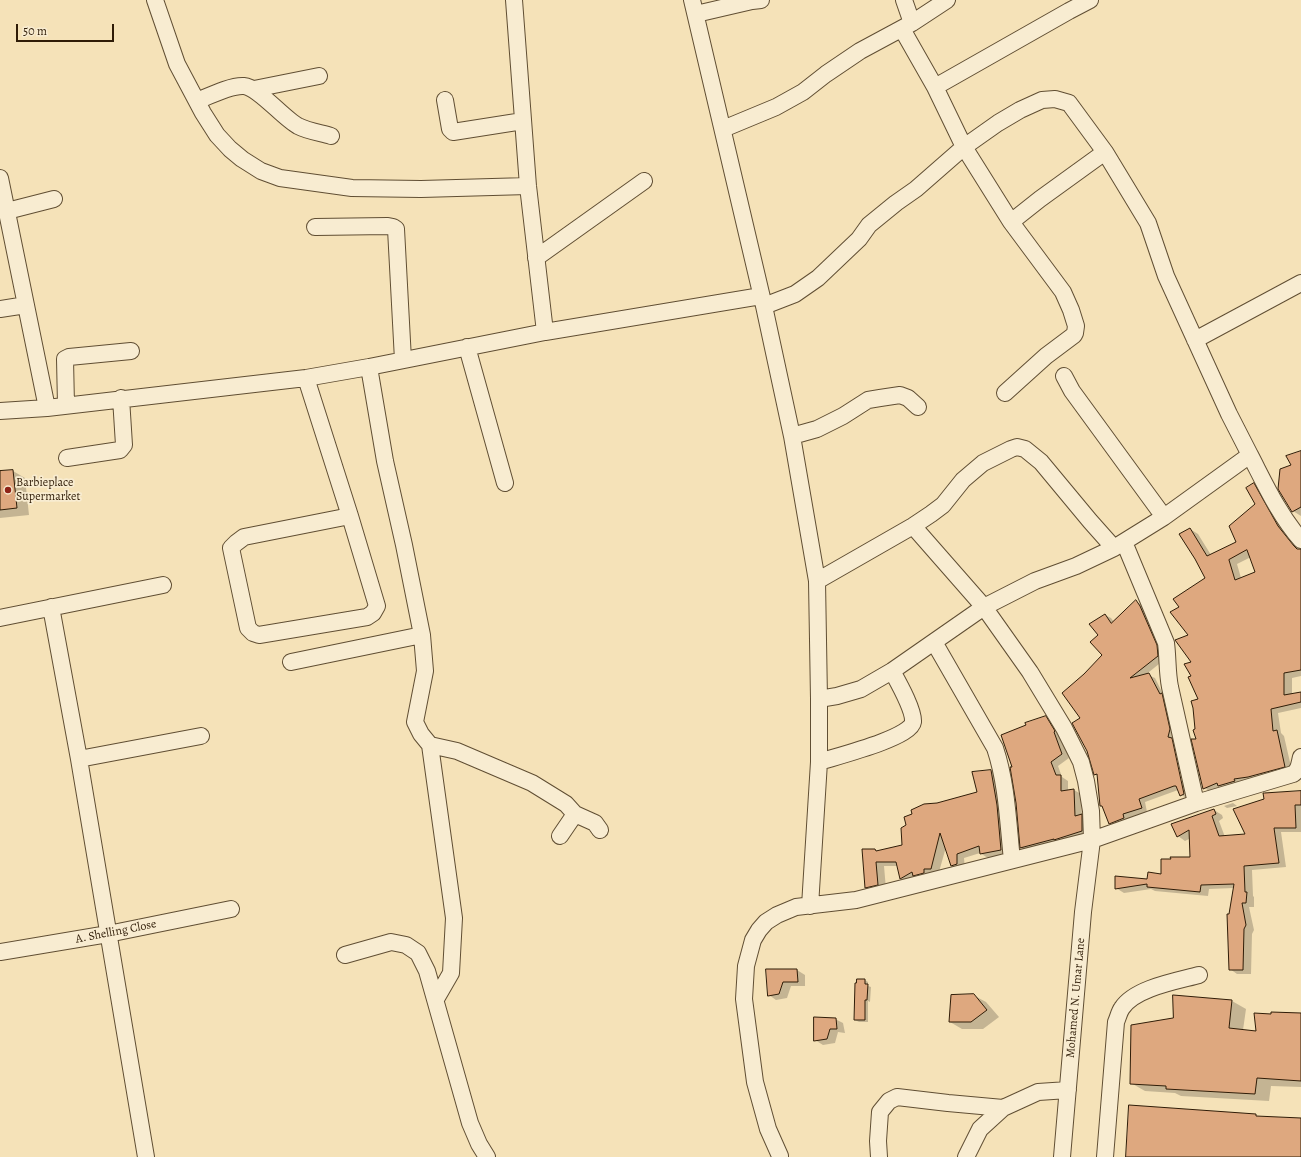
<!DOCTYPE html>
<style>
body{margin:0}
#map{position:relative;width:1301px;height:1157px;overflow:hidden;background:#f5e2b8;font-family:Alegreya,serif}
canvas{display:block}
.scale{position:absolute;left:16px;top:24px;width:98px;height:18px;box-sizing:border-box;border:2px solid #2f1c07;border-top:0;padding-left:5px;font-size:12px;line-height:14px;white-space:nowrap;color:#2f1c07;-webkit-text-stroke:3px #f8ecd1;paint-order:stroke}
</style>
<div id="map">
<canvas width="1301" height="1157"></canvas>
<div class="scale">50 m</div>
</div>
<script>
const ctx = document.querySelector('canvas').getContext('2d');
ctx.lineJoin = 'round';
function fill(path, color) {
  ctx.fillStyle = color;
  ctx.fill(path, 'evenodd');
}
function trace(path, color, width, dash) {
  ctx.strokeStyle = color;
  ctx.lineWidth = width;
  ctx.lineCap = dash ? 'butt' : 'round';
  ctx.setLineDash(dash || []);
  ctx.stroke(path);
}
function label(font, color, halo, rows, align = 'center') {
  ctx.font = font + ' Alegreya,serif';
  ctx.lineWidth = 3.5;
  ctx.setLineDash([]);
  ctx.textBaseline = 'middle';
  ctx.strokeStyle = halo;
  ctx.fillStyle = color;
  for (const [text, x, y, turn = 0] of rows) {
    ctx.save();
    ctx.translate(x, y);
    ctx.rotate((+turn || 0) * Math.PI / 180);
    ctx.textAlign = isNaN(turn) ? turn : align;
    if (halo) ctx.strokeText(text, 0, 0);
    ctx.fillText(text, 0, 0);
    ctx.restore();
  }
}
const shadow = new Path2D(`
 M1301,452V516L1293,511L1292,465Z
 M13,471L25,478L29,515L0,518V472Z
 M1254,485L1262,489L1298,547L1272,550L1301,564V676L1292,678V695L1301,693V708L1278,713L1281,733L1284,736L1292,771L1211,792L1203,787L1196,730L1194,707L1199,700L1192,677L1190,635L1180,608L1206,579L1190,529L1198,534L1211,555L1238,543L1256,504ZM1251,557L1256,572L1241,578L1237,564Z
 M1136,602L1142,605L1146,610L1164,660L1144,676L1148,675L1155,678L1164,696L1187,798L1181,795L1178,790L1145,802L1147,812L1129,818L1130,822L1116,827L1110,823L1098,776L1095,774L1082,719L1085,675L1103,655L1099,635L1105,615L1111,618L1114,622ZM1171,739H1173L1183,783H1181Z
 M1046,718L1053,722L1060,736L1069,758L1058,766L1062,777L1068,781V791L1074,790L1081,794L1082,816L1089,820V835L1029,852L1021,848L1017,802Z
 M991,771L999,775L1009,854L988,858L980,853L964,858L965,869L959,870L952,865L946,847L939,872L908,882L901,878L898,866H884L886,889L874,892L866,887L875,850L878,852L903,846L937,804L979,793Z
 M1301,792V832H1281L1286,867L1252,870L1253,896L1254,897V907H1249L1254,930L1252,934L1251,974H1237L1230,969V915L1234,888L1209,889L1208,896L1155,891L1151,889L1124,893L1116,888L1148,880L1162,876L1192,858L1191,838L1185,841L1178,836L1214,810L1222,815L1223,818L1219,821L1225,837L1246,835Z
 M1233,803L1237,806L1227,808L1224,806Z
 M767,970H797L805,975V986H791L787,998L776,1000L769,995Z
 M865,980L868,982V986L871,987L870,1002L868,1001V1022H859L855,1020Z
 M973,995L986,1002L999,1017L983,1029H962L950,1022Z
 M1174,996L1232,1001L1246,1009L1243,1030L1257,1032L1271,1015L1301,1013V1087L1271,1086L1269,1101L1181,1096L1175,1093L1145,1091L1131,1083L1174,1019Z
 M835,1019L843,1023L845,1033L838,1032L835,1043L823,1045L815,1040Z`);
const building = new Path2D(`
 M1301,451V507L1292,512L1278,489L1280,469L1291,465L1286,456Z
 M13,470L17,508L0,510V471Z
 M1254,483L1278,526L1294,546L1297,549H1301V670L1284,673V695L1301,692V702L1271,709L1273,731L1277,730L1285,767L1248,777L1234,779L1235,781L1218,786L1217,783L1203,789L1191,739H1196L1193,730L1195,729L1193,708L1191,701L1198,699L1188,677L1191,676L1184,664L1191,662L1175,640L1188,635L1170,612L1179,607L1173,599L1205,578L1195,559L1179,534L1190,528L1207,556L1236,542L1229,526L1255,504L1246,488ZM1247,550L1255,572L1235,580L1229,560Z
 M1136,600L1140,606L1157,645L1158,656L1130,678L1149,673L1160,694L1162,693L1170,729L1168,737L1172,738L1184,794L1180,796L1176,786H1174L1139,799L1142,808L1123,814L1124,818L1109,824L1102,806H1100L1097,774L1094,775L1087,751L1072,723L1080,718L1062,693L1084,674L1102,655L1090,642L1098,635L1089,624L1105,614L1111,623Z
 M1046,716L1055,731L1054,732L1062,754L1051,762L1056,775H1061V791L1074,789L1075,816L1082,814V831L1057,839L1054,840V839L1020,848L1016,803L1010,767H1012L1001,735L1026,725L1025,723Z
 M991,770L997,805L1001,850L980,854L979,846L957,854V864L951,866L940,833L931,869H924V873L913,876L912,872L900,879L896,862H876L878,885L865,888L862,849H875L876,851L902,845L901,828L906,825L904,817L912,814L911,810L924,804L937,803L977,792L972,772Z
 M1301,791V805H1295L1296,828H1274L1279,863L1244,866L1245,892H1247L1246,903H1242L1246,925L1244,929L1243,970H1229L1227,914H1229L1234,884L1201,885L1200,892L1147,887V884L1115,889V876L1147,879L1148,872L1161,874V859H1171L1170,857H1190L1189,830L1177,837L1171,824L1214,809L1216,814L1212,816L1219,836L1245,834L1233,809L1264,799L1263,793H1264Z
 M766,969H797L798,982H783L779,994L768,996Z
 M857,979H865V984H868L867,1000H865V1020H854L855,983H856Z
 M974,994L987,1010L971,1022H949L951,995Z
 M1173,995L1232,1000L1229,1028L1256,1031L1254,1013L1271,1014V1012L1301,1013V1081L1257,1078L1255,1094L1166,1089V1086L1130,1084L1131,1025L1173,1018Z
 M814,1017L836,1018L837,1029H830L827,1039L814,1041Z
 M1129,1105L1256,1114V1116L1301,1118V1157H1126Z`);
const minor = new Path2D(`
 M155,0L177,64L203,113L217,135L230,149L242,159L261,171L280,178L352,188L421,189L528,186
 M514,0L528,186L545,332
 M692,0L764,306L792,436L817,581L819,699V762L810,906
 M904,0L912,23
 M696,14L752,1L761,0
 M902,29L935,87L964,147L1011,222L1063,292L1071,310L1076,326L1075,333L1074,335L1046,356L1005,393
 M935,87L1069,11L1090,0
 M254,89L319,76
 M445,100L450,129L453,132L523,121
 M197,101C209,96 231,85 244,86C258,87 283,118 298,126C308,131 321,133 331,136
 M723,129L776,107L803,92L826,74L860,51L912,23L947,0
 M0,178L47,408
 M7,211L54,199
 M1011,222L1040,199L1105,152
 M315,227L388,226L393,227L396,229L403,360
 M536,258L644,181
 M764,306L795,294L818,278L859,239L869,225L896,203L916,189L964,147L998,123L1020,110L1042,100L1055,99L1069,103L1105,152L1148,223L1166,276L1229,414L1250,455
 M0,309L26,305
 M1195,340L1301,283
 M467,347L505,483
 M369,367L385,461L404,545L422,635L425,671L415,722L421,734L430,745L457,751L532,783L566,804L575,814L560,836
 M1064,376L1072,391L1164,517
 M306,378L350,516L377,606L373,613L367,617L259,635L253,633L248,628L231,548L236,543L244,537L350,516
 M66,405L65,359L69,357L131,351
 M0,411L47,408L306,378L369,367L545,332L761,296
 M792,436L817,429L843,416L868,400L880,398L900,395L908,398L918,407
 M67,458L120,450L124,445L121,398
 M913,526L984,607L1030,672L1064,728L1081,762L1086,781L1091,811L1092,840L1083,912L1062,1157
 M1124,542L1166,643C1168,658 1167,672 1170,687L1196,803
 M817,581L913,526L931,514L943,505L963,480L983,463L1011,449L1017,447L1025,449L1041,462L1090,521L1114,548
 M51,607L79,759L146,1157
 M0,618L163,585
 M934,642L995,748C1007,784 1008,823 1012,860
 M291,662L422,635
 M819,699L837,696L861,689L892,671L984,607L1035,581L1076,566L1114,548L1164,517L1250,455C1265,484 1279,515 1301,540
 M430,745L454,918L451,973L436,999
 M79,759L201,736
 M819,762C834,757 911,738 913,722C914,710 898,682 892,671
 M575,814L595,823L600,830
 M0,952L108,934L231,909
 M345,955L391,942L406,945L418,953L427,971L470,1123L479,1144L487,1157
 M780,1156L768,1129L755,1082L744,999L746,966L753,940L759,930L766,922L777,915L796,907L856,900L1092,840L1196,803L1293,774C1299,770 1299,765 1301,757
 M879,1157L878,1141L880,1112L889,1101L897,1097L948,1103L1003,1108
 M966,1157L980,1129L1003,1108L1038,1092L1068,1090
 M1105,1157L1116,1022C1118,1018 1119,1012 1122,1008C1135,988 1177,981 1199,975`);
const markers = [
 [8,490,4,"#8f2418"]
];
const poiNames = [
 ["Barbieplace",16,483],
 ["Supermarket",16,497]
];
const streetNames = [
 ["A. Shelling Close",116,932,-11],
 ["Mohamed N. Umar Lane",1076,998,-85]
];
fill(shadow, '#0003');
fill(building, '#dea87f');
trace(building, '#2f1c07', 1);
trace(minor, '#604e33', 18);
trace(minor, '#f8ecd1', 16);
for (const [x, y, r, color] of markers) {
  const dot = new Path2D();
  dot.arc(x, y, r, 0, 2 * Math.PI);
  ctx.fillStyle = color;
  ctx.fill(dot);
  trace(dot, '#f8ecd1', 1.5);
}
label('12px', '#2f1c07', '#f8ecd1', poiNames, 'left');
label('12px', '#2f1c07', '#f8ecd1', streetNames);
</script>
